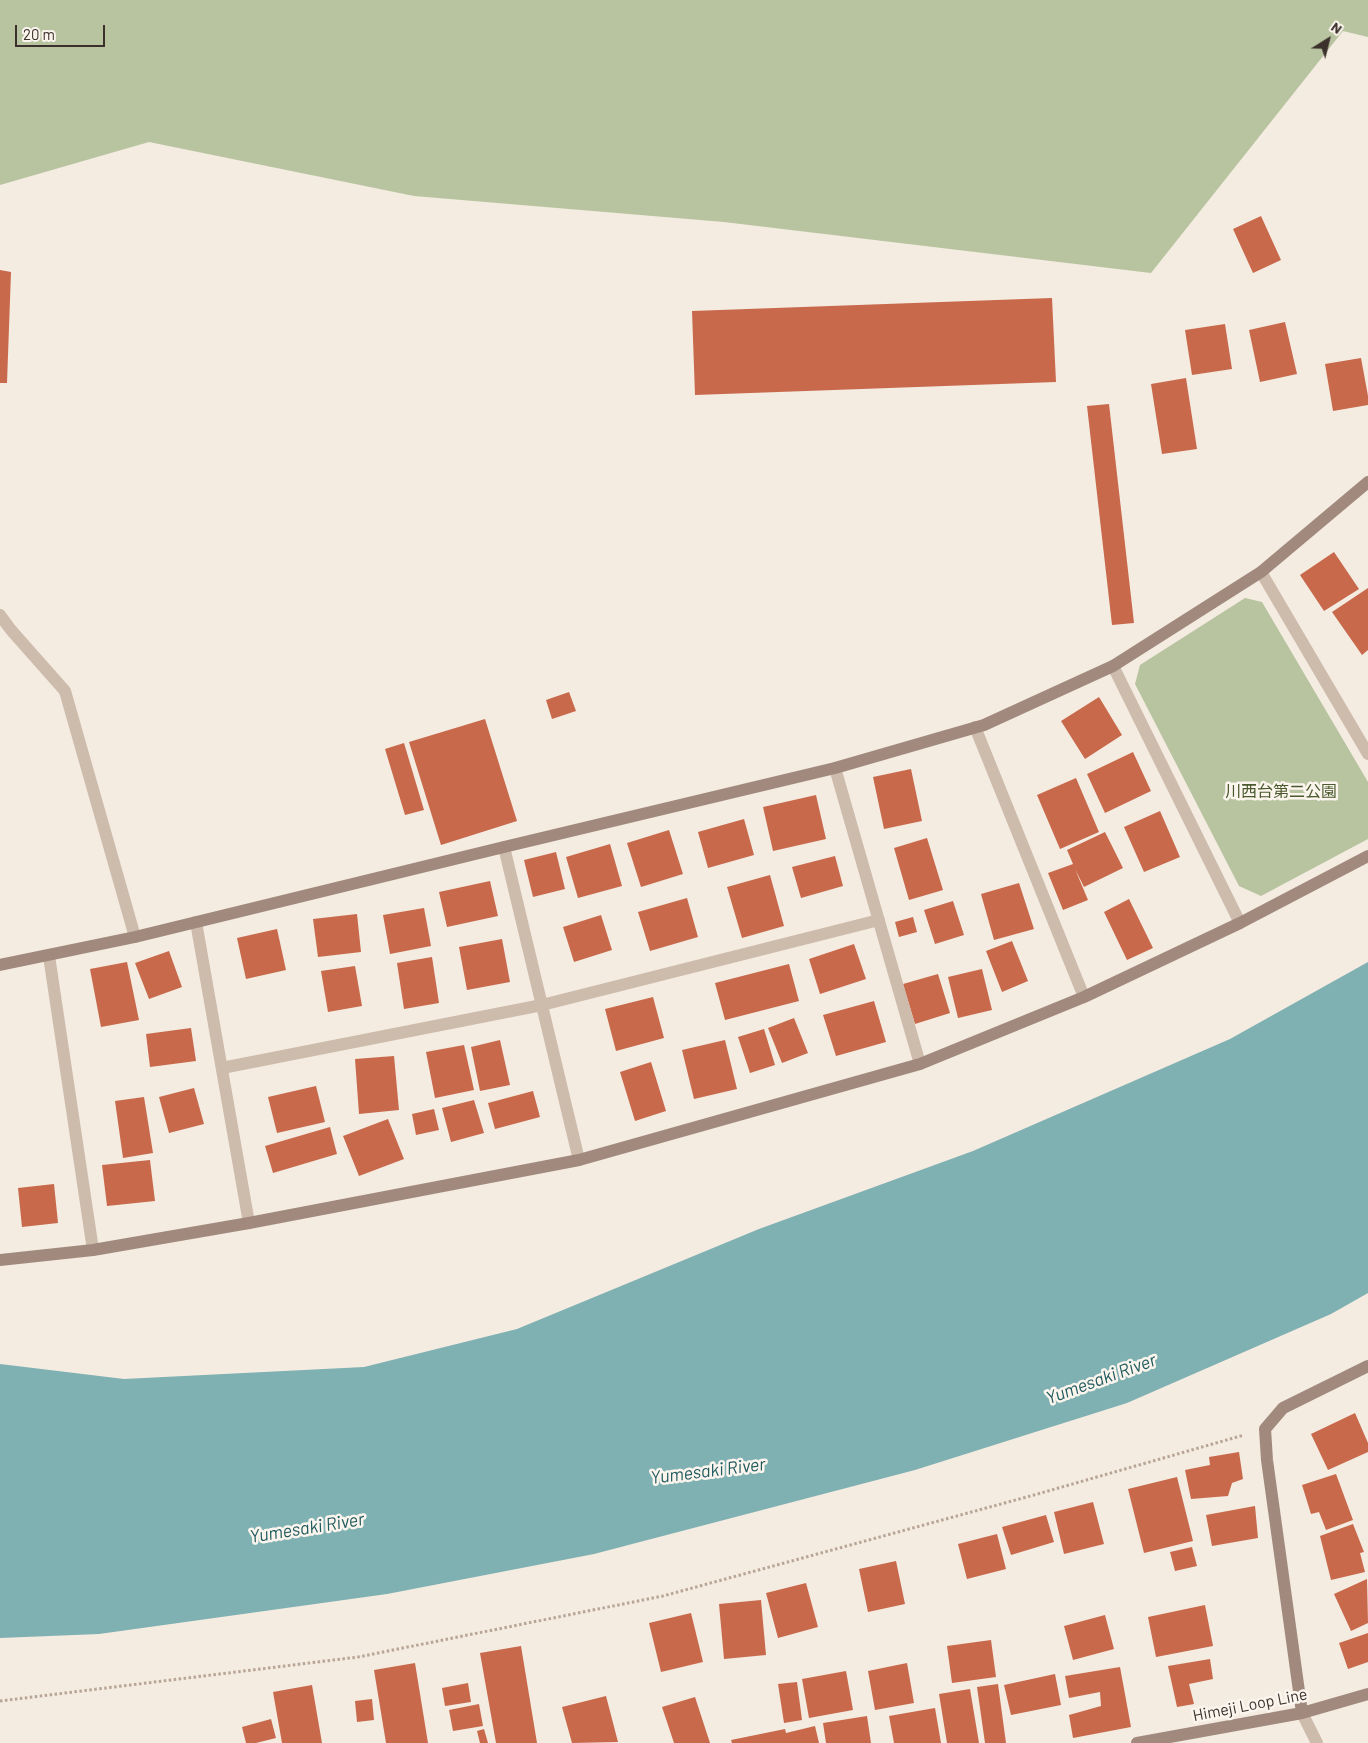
<!DOCTYPE html>
<meta charset="utf-8">
<style>
body{margin:0}
#map{position:relative;width:1368px;height:1743px;overflow:hidden;background:#f4ebe1;font-family:Barlow,sans-serif}
canvas{display:block}
.north{position:absolute;left:1303px;top:15px;width:50px;height:50px;-webkit-text-stroke:4px #fbf5ee;paint-order:stroke;rotate:36deg;font-size:14px;font-weight:700;line-height:20px;text-align:center;color:#3b302b}
.north::after{content:'';display:block;margin:auto;width:18px;height:22px;background:#3b302b;clip-path:polygon(50% 0,100% 100%,50% 72%,0 100%)}
.scale{position:absolute;left:15px;top:25px;width:90px;height:22px;box-sizing:border-box;border:2px solid #3b302b;border-top:0;padding-left:6px;font-size:15px;line-height:18px;white-space:nowrap;color:#3b302b;-webkit-text-stroke:4px #fbf5ee;paint-order:stroke}
</style>
<div id="map">
<canvas width="1368" height="1743"></canvas>
<div class="north">N</div>
<div class="scale">20 m</div>
</div>
<script>
const ctx = document.querySelector('canvas').getContext('2d');
ctx.lineJoin = 'round';
function fill(path, color) {
  ctx.fillStyle = color;
  ctx.fill(path, 'evenodd');
}
function trace(path, color, width, dash) {
  ctx.strokeStyle = color;
  ctx.lineWidth = width;
  ctx.lineCap = dash ? 'butt' : 'round';
  ctx.setLineDash(dash || []);
  ctx.stroke(path);
}
function label(font, color, halo, rows, align = 'center') {
  ctx.font = font + ' Barlow,"Noto Sans JP",sans-serif';
  ctx.lineWidth = 5;
  ctx.setLineDash([]);
  ctx.textBaseline = 'middle';
  ctx.strokeStyle = halo;
  ctx.fillStyle = color;
  for (const [text, x, y, turn = 0] of rows) {
    ctx.save();
    ctx.translate(x, y);
    ctx.rotate((+turn || 0) * Math.PI / 180);
    ctx.textAlign = isNaN(turn) ? turn : align;
    if (halo) ctx.strokeText(text, 0, 0);
    ctx.fillText(text, 0, 0);
    ctx.restore();
  }
}
const green = new Path2D(`
 M0,0H1368V37L1343,31L1151,273L724,222L414,196L149,142L0,185Z
 M1245,598L1262,602L1368,782V839L1261,896L1239,886L1135,684L1140,665Z`);
const water = new Path2D(`
 M1368,962V1293L1331,1314L1127,1403L915,1470L594,1554L387,1594L99,1634L0,1638V1364L124,1379L364,1367L517,1329L759,1229L973,1151L1230,1039Z`);
const building = new Path2D(`
 M1261,216L1281,260L1253,273L1233,229Z
 M0,270L11,272L7,383H0Z
 M1052,298L1056,382L695,395L692,311Z
 M1285,322L1297,374L1260,382L1249,330Z
 M1225,324L1232,369L1192,375L1185,330Z
 M1361,358L1368,396V405L1333,411L1325,364Z
 M1186,378L1197,449L1162,454L1151,384Z
 M1109,404L1134,623L1112,625L1087,406Z
 M1334,552L1359,589L1324,611L1300,575Z
 M1368,588V650L1362,655L1332,612Z
 M569,692L576,711L552,719L546,700Z
 M1099,697L1122,735L1085,759L1061,721Z
 M485,719L517,821L441,845L409,742Z
 M404,743L424,810L405,815L385,749Z
 M1133,752L1151,791L1105,813L1087,774Z
 M911,769L922,821L884,829L873,777Z
 M1076,778L1099,832L1060,849L1037,795Z
 M816,795L826,839L773,851L763,807Z
 M1160,811L1180,857L1144,872L1124,827Z
 M744,819L754,855L708,868L698,832Z
 M669,830L683,874L641,887L627,843Z
 M1105,832L1123,868L1084,887L1075,869L1088,900L1063,910L1048,873L1073,864L1067,850Z
 M927,838L943,890L909,900L894,848Z
 M610,844L622,886L578,898L566,857Z
 M556,852L565,889L533,897L524,860Z
 M835,856L843,886L801,898L792,867Z
 M770,875L784,926L742,938L727,887Z
 M490,881L498,916L447,927L439,892Z
 M1019,883L1034,929L994,940L981,894Z
 M687,898L698,937L650,951L638,912Z
 M1129,899L1153,948L1127,960L1104,912Z
 M953,901L964,935L935,944L924,910Z
 M424,908L431,946L390,954L383,915Z
 M357,914L361,952L318,957L313,919Z
 M601,915L612,950L574,962L563,927Z
 M913,917L917,932L899,937L895,922Z
 M277,929L286,970L246,979L237,938Z
 M502,939L510,982L467,990L459,947Z
 M1012,941L1028,981L1002,992L986,951Z
 M854,944L866,979L820,994L809,959Z
 M169,951L182,987L149,999L135,963Z
 M432,957L439,1003L404,1009L397,963Z
 M127,962L139,1020L101,1027L90,969Z
 M789,964L799,1001L725,1020L715,983Z
 M355,966L362,1006L328,1012L321,971Z
 M982,969L992,1010L958,1018L948,977Z
 M938,974L950,1013L915,1024L903,984Z
 M653,997L664,1038L616,1051L605,1009Z
 M874,1001L886,1042L836,1056L823,1015Z
 M794,1018L808,1053L782,1063L768,1028Z
 M191,1028L196,1061L150,1067L146,1034Z
 M764,1029L775,1065L750,1073L738,1037Z
 M500,1040L510,1085L480,1091L471,1047Z
 M725,1040L737,1089L694,1099L682,1050Z
 M464,1045L474,1090L435,1098L426,1052Z
 M394,1056L399,1110L359,1114L355,1059Z
 M651,1062L666,1111L635,1121L620,1072Z
 M316,1086L325,1122L277,1133L268,1097Z
 M194,1088L204,1124L169,1133L159,1097Z
 M533,1091L540,1117L495,1129L488,1103Z
 M144,1097L153,1153L123,1158L115,1101Z
 M474,1100L484,1133L451,1142L442,1108Z
 M434,1109L439,1130L416,1135L412,1114Z
 M388,1119L404,1159L359,1176L343,1136Z
 M330,1127L337,1154L273,1173L265,1146Z
 M150,1160L155,1201L107,1206L102,1165Z
 M54,1184L58,1223L22,1227L18,1188Z
 M1355,1413L1368,1443V1452L1328,1470L1311,1434Z
 M1239,1452L1243,1479L1232,1483L1228,1496L1191,1499L1185,1470L1210,1465L1209,1457Z
 M1336,1474L1353,1520L1326,1530L1319,1512L1311,1514L1302,1485Z
 M1177,1477L1193,1541L1144,1553L1128,1489Z
 M1093,1502L1104,1544L1064,1554L1054,1512Z
 M1255,1506L1258,1538L1212,1546L1206,1515Z
 M1046,1515L1054,1542L1011,1555L1002,1527Z
 M1353,1524L1364,1552L1360,1553L1365,1572L1331,1580L1320,1536Z
 M997,1534L1006,1569L967,1579L958,1544Z
 M1192,1547L1197,1566L1175,1571L1170,1552Z
 M896,1561L905,1604L868,1612L859,1569Z
 M1367,1579L1368,1623L1351,1631L1334,1594Z
 M806,1583L818,1627L778,1638L766,1593Z
 M761,1600L766,1655L724,1659L719,1604Z
 M1205,1605L1213,1646L1156,1657L1148,1617Z
 M691,1613L703,1662L661,1672L649,1623Z
 M1105,1615L1114,1649L1073,1660L1064,1626Z
 M1368,1633V1662L1348,1669L1339,1643Z
 M991,1640L996,1677L952,1683L947,1646Z
 M521,1646L537,1743H496L480,1653Z
 M1210,1659L1213,1679L1189,1684L1194,1704L1177,1707L1168,1666Z
 M415,1663L428,1743H386L374,1670Z
 M907,1663L914,1703L875,1710L868,1671Z
 M1120,1667L1131,1727L1073,1738L1069,1715L1101,1706L1100,1692L1069,1698L1065,1676Z
 M846,1671L853,1710L809,1718L802,1679Z
 M1055,1674L1061,1705L1011,1715L1004,1685Z
 M797,1682L802,1720L784,1723L778,1684Z
 M468,1683L471,1702L445,1706L442,1688Z
 M998,1684L1006,1743H985L977,1687Z
 M312,1685L322,1743H282L273,1692Z
 M970,1689L979,1743H947L939,1694Z
 M606,1696L618,1742L572,1743L562,1707Z
 M695,1697L710,1743H674L662,1707Z
 M372,1699L374,1720L357,1722L355,1701Z
 M479,1704L483,1726L453,1731L449,1710Z
 M935,1708L941,1743H894L889,1716Z
 M867,1716L871,1743H826L823,1723Z
 M271,1719L276,1738L256,1743H246L242,1727Z
 M815,1726L819,1743H732L731,1740L785,1729L786,1733Z
 M484,1729L488,1743H480L477,1731Z`);
const path = new Path2D(`
 M0,1701L358,1657L663,1596L1034,1495L1244,1435`);
const street = new Path2D(`
 M1261,572L1368,754
 M0,615L11,630L65,691L135,937
 M1113,666L1240,923
 M975,727L1084,997
 M835,768L920,1064
 M504,847L579,1160
 M196,922L249,1223
 M49,956L93,1250
 M222,1068L542,1005L879,920
 M1302,1713L1317,1743`);
const secondary = new Path2D(`
 M0,965L135,937L504,847L835,768L984,725L1113,666L1261,572L1368,482
 M0,1260L93,1250L249,1223L579,1160L920,1064L1084,997L1240,923L1368,856
 M1302,1713L1267,1460L1265,1429L1283,1408L1368,1366
 M1137,1743L1302,1713L1368,1694`);
const parkNames = [
 ["川西台第二公園",1281,792]
];
const streetNames = [
 ["Himeji Loop Line",1250,1705,-11]
];
const waterNames = [
 ["Yumesaki River",1101,1379,-20],
 ["Yumesaki River",708,1471,-7],
 ["Yumesaki River",307,1528,-9]
];
fill(green, '#b8c4a0');
fill(water, '#7fb0b2');
fill(building, '#c8694b');
trace(path, '#b9a596', 3, [2.5, 2.5]);
trace(street, '#cdbbac', 12);
trace(secondary, '#a18a7d', 12);
label('16px', '#4a5a2e', '#fbf5ee', parkNames);
label('16px', '#3b302b', '#fbf5ee', streetNames);
label('italic 18px', '#1f5a5e', '#fbf5ee', waterNames);
</script>
